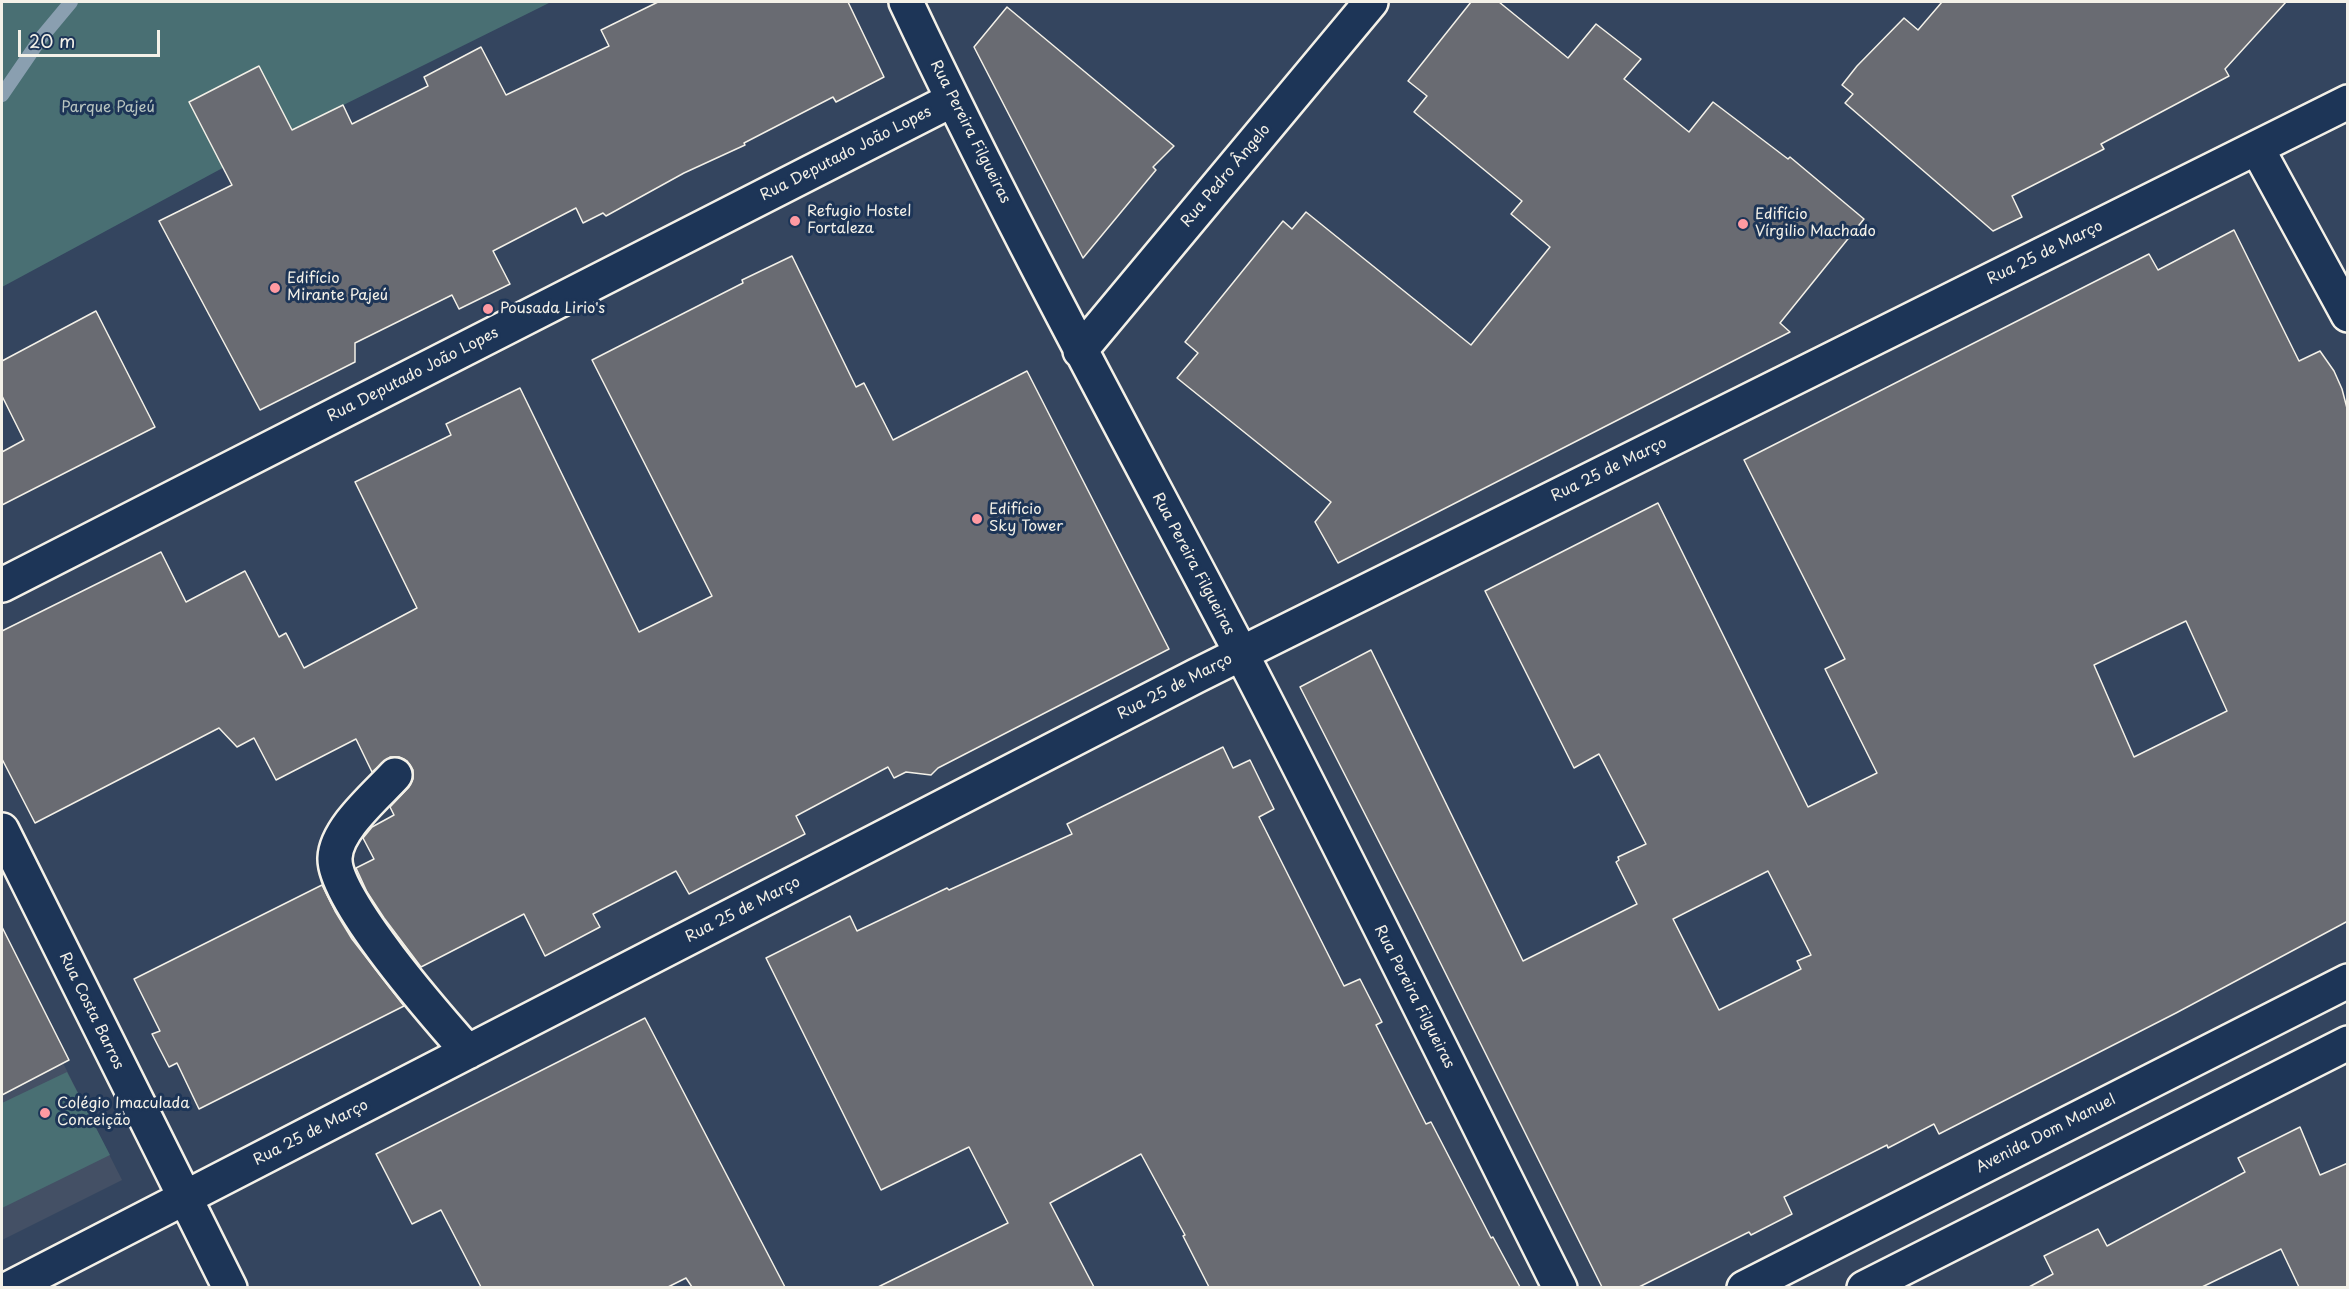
<!DOCTYPE html>
<meta charset="utf-8">
<style>
body{margin:0}
#map{position:relative;width:2349px;height:1289px;overflow:hidden;background:#34455f;font-family:"Playpen Sans",sans-serif}
canvas{display:block}
.frame{position:absolute;inset:0;border:3px solid #f4f1e8;pointer-events:none}
.scale{position:absolute;left:18px;top:30px;width:142px;height:27px;box-sizing:border-box;border:3px solid #f4f1e8;border-top:0;padding-left:8px;font-size:18px;line-height:21px;white-space:nowrap;color:#f4f1e8;-webkit-text-stroke:4px #1d3557;paint-order:stroke}
</style>
<div id="map">
<canvas width="2349" height="1289"></canvas>
<div class="frame"></div>
<div class="scale">20 m</div>
</div>
<script>
const ctx = document.querySelector('canvas').getContext('2d');
ctx.lineJoin = 'round';
function fill(path, color) {
  ctx.fillStyle = color;
  ctx.fill(path, 'evenodd');
}
function trace(path, color, width, dash) {
  ctx.strokeStyle = color;
  ctx.lineWidth = width;
  ctx.lineCap = dash ? 'butt' : 'round';
  ctx.setLineDash(dash || []);
  ctx.stroke(path);
}
function label(font, color, halo, rows, align = 'center') {
  ctx.font = font + ' "Playpen Sans",sans-serif';
  ctx.lineWidth = 6;
  ctx.setLineDash([]);
  ctx.textBaseline = 'middle';
  ctx.strokeStyle = halo;
  ctx.fillStyle = color;
  for (const [text, x, y, turn = 0] of rows) {
    ctx.save();
    ctx.translate(x, y);
    ctx.rotate((+turn || 0) * Math.PI / 180);
    ctx.textAlign = isNaN(turn) ? turn : align;
    if (halo) ctx.strokeText(text, 0, 0);
    ctx.fillText(text, 0, 0);
    ctx.restore();
  }
}
const built = new Path2D(`
 M2,942L122,1180L2,1240Z`);
const green = new Path2D(`
 M2,2H551L293,130L2,287Z
 M67,1072L110,1155L2,1208V1103Z`);
const stream = new Path2D(`
 M2,95L41,38L71,2`);
const building = new Path2D(`
 M658,2H848L884,77L836,102L833,97L744,143L745,145L684,173L606,216L603,213L583,223L576,208L493,251L510,284L459,309L452,295L355,343V362L260,410L159,221L232,185L189,102L259,66L292,130L343,105L352,124L428,86L424,77L481,47L506,95L609,46L601,30Z
 M1471,2H1499L1568,58L1596,24L1641,59L1624,79L1689,132L1713,102L1788,159L1790,157L1864,219L1780,323L1790,332L1338,563L1315,522L1331,502L1177,378L1198,353L1185,342L1283,221L1292,229L1306,212L1471,345L1550,247L1511,214L1522,201L1414,112L1427,96L1408,81Z
 M1942,2H2286L2225,69L2229,76L2101,144L2104,149L2012,196L2022,217L1993,231L1845,103L1853,94L1842,85L1857,66L1904,18L1918,30Z
 M1007,7L1174,146L1153,167L1156,170L1083,258L974,47Z
 M2234,230L2299,361L2320,351L2334,371L2342,389L2348,412V921L2176,1013L1939,1134L1934,1124L1888,1148L1887,1145L1784,1197L1792,1214L1751,1235L1749,1232L1639,1287H1602L1415,912L1300,687L1371,650L1523,961L1637,904L1616,862L1619,860L1618,857L1646,844L1599,754L1574,768L1485,591L1658,503L1808,807L1877,773L1825,669L1845,659L1744,460L2149,254L2158,270ZM2186,621L2227,711L2134,757L2094,665ZM1768,871L1811,955L1797,961L1801,969L1719,1010L1673,919Z
 M792,256L856,387L864,383L893,440L1027,371L1169,649L938,768L931,775L906,772L894,778L888,767L796,816L805,834L689,894L676,871L593,914L600,927L545,956L524,914L421,967L384,918L367,892L356,868L374,859L363,838L372,827L394,815L390,807L409,787L413,779V770L407,761L399,757H390L372,772L356,739L276,780L254,738L237,747L219,728L35,823L2,759V631L161,552L186,602L245,571L279,637L286,633L304,668L417,608L355,482L451,435L446,424L520,388L639,632L712,596L592,360L743,283L742,280Z
 M96,311L155,427L2,505V452L24,440L2,396V361Z
 M1223,747L1233,768L1250,760L1274,809L1259,817L1344,986L1360,979L1382,1022L1376,1025L1426,1124L1431,1122L1491,1238L1493,1237L1520,1287H1209L1183,1236L1185,1235L1141,1154L1050,1203L1094,1287H878L1008,1223L969,1147L881,1190L766,958L850,916L857,931L947,888L949,890L1072,834L1067,824Z
 M322,885L335,911L352,939L404,1006L199,1109L177,1063L169,1067L152,1034L160,1031L134,979Z
 M2,927L69,1060L2,1095Z
 M645,1018L785,1287H692L686,1278L668,1287H481L441,1210L412,1224L376,1154Z
 M2300,1127L2320,1175L2348,1163V1287H2299L2281,1249L2202,1287H2029L2053,1274L2044,1256L2098,1229L2107,1246L2245,1172L2238,1158Z`);
const minor = new Path2D(`
 M906,2C1010,223 1128,437 1241,653C1350,863 1454,1076 1560,1288
 M2257,148L2348,315
 M1080,351L1371,2
 M2,585L952,100
 M395,775C376,796 336,829 335,858C333,899 438,1018 468,1052
 M2,830L230,1288
 M10,1288L1196,676L2348,102`);
const major = new Path2D(`
 M1744,1288L2348,981
 M1864,1288L2348,1043`);
const markers = [
 [795,221,6,"#ff9aa2"],
 [1743,224,6,"#ff9aa2"],
 [275,288,6,"#ff9aa2"],
 [488,309,6,"#ff9aa2"],
 [977,519,6,"#ff9aa2"],
 [45,1113,6,"#ff9aa2"]
];
const parkNames = [
 ["Parque Pajeú",108,108]
];
const streetNames = [
 ["Rua Pereira Filgueiras",970,132,63],
 ["Rua Deputado João Lopes",846,154,-27],
 ["Rua Pedro Ângelo",1226,176,-50],
 ["Rua 25 de Março",2045,253,-26],
 ["Rua Deputado João Lopes",413,375,-27],
 ["Rua 25 de Março",1609,470,-26],
 ["Rua Pereira Filgueiras",1193,564,62],
 ["Rua 25 de Março",1175,687,-27],
 ["Rua 25 de Março",743,910,-27],
 ["Rua Pereira Filgueiras",1414,997,63],
 ["Rua Costa Barros",91,1011,64],
 ["Rua 25 de Março",311,1133,-27],
 ["Avenida Dom Manuel",2046,1134,-27]
];
const poiNames = [
 ["Refugio Hostel",807,212],
 ["Fortaleza",807,229],
 ["Edifício",1755,215],
 ["Vírgilio Machado",1755,232],
 ["Edifício",287,279],
 ["Mirante Pajeú",287,296],
 ["Pousada Lirio's",500,309],
 ["Edifício",989,510],
 ["Sky Tower",989,527],
 ["Colégio Imaculada",57,1104],
 ["Conceição",57,1121]
];
fill(built, '#445065');
fill(green, '#496f73');
trace(stream, '#8a9fb0', 14);
fill(building, '#696b72');
trace(building, '#f4f1e8', 1.5);
trace(minor, '#f4f1e8', 38);
trace(major, '#f4f1e8', 38);
trace(minor, '#1d3557', 33);
trace(major, '#1d3557', 33);
for (const [x, y, r, color] of markers) {
  const dot = new Path2D();
  dot.arc(x, y, r, 0, 2 * Math.PI);
  ctx.fillStyle = color;
  ctx.fill(dot);
  trace(dot, '#1d3557', 2);
}
label('15px', '#b8c4bf', '#1d3557', parkNames);
label('15px', '#f4f1e8', '#1d3557', streetNames);
label('15px', '#f4f1e8', '#1d3557', poiNames, 'left');
</script>
